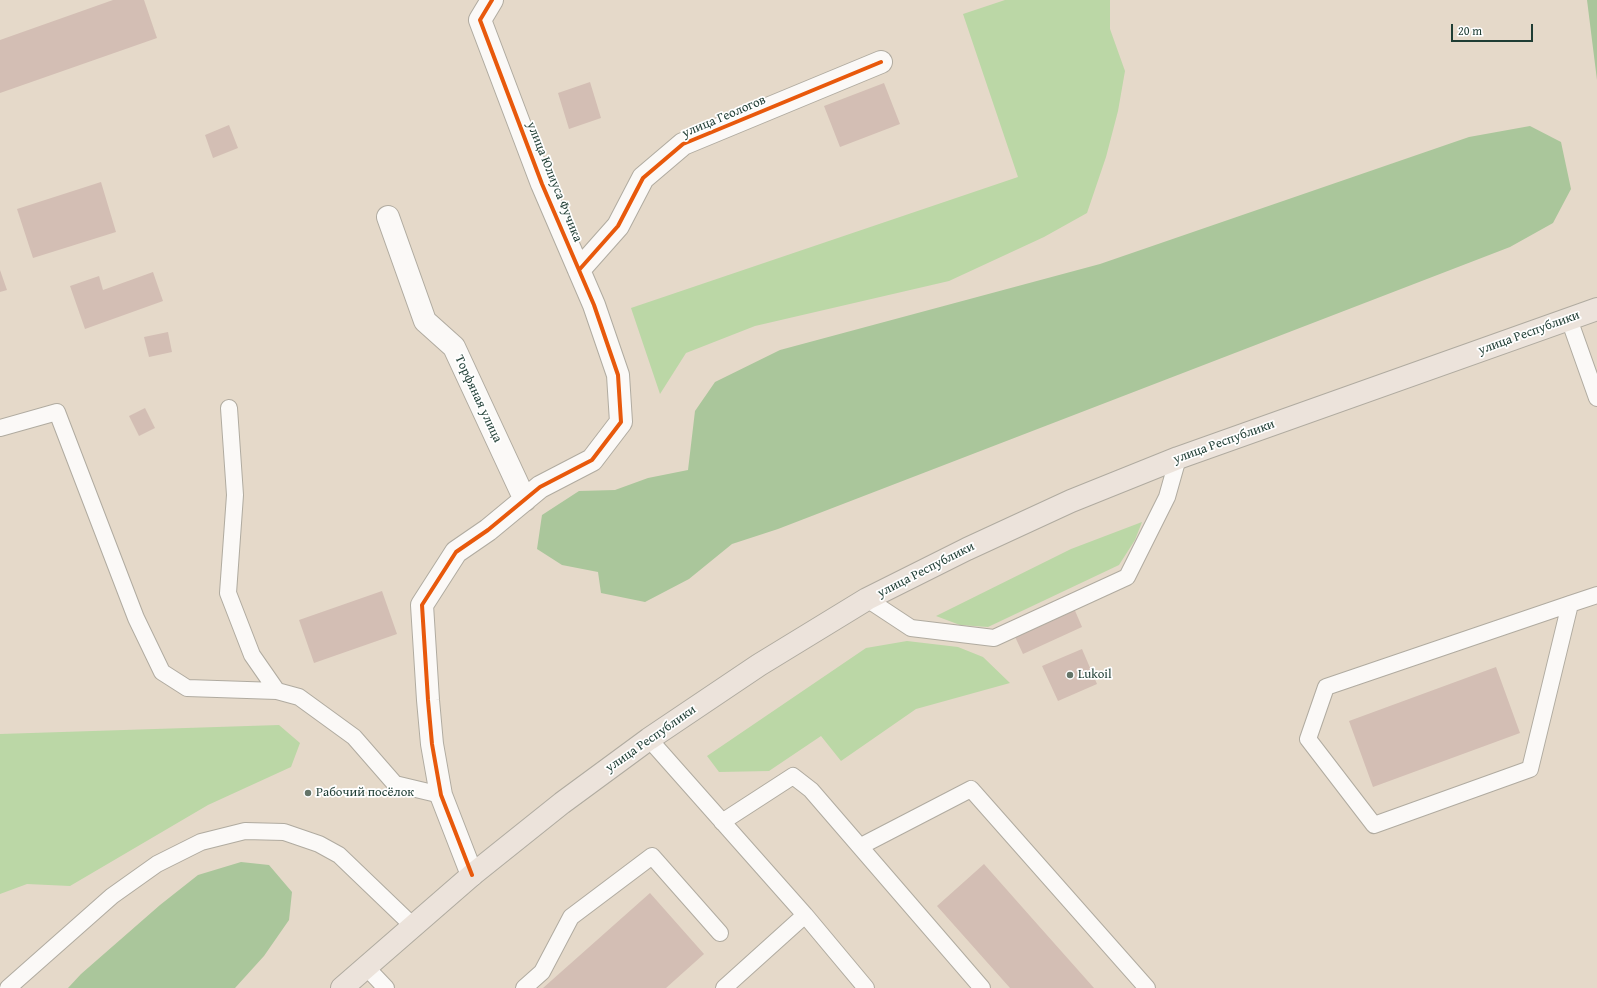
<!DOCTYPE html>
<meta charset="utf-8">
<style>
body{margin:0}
#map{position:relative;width:1597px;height:988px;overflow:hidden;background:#e5d9c9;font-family:"Gentium Book Plus",serif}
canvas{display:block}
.scale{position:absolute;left:1451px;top:24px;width:82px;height:18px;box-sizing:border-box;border:2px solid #1f3d34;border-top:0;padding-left:5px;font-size:12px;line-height:14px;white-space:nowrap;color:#1f3d34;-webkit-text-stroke:3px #fff;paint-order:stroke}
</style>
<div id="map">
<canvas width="1597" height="988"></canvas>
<div class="scale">20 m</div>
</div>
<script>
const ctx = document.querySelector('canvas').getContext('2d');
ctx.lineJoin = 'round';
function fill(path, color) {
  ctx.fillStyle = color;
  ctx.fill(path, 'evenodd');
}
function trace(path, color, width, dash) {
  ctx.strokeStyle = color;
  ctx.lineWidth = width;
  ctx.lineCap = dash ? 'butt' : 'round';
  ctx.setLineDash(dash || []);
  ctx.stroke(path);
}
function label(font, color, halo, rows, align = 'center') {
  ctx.font = font + ' "Gentium Book Plus",serif';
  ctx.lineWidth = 3.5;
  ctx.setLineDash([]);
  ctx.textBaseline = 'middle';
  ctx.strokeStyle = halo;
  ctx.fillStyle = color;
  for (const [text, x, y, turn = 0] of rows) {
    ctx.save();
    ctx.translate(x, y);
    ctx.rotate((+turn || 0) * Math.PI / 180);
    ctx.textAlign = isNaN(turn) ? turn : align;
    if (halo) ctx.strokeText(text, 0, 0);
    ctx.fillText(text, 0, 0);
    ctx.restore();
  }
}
const green = new Path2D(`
 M1005,0H1110V29L1125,71L1118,111L1106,157L1087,213L1044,237L949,281L755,326L686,353L660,394L631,308L1018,177L963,14Z
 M1142,522L1135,540L1119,565L988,627L960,625L936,616L1071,549Z
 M907,641L958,647L983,657L1010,683L916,709L841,761L821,736L769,771L719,772L707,756L866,648Z
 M279,725L300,743L291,767L208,805L70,886L27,884L0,894V734Z`);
const forest = new Path2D(`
 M1587,0H1597V80Z
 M1530,126L1561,142L1571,189L1553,223L1510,247L778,529L732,544L689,579L645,602L601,593L598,572L562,565L537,549L542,515L579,491L615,490L648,478L688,470L695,411L715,382L780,350L1100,264L1469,137Z
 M241,862L269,865L292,892L289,920L264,956L235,988H68L81,974L160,905L198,875Z`);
const building = new Path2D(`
 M113,0H144L157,38L0,93V40Z
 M590,82L601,118L569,129L558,93Z
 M884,83L900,124L840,147L824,106Z
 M229,125L238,148L213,158L205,135Z
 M101,182L116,232L33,258L17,209Z
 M0,270L7,290L0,292Z
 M153,272L163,301L85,329L70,286L99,276L103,290Z
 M168,332L172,352L149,357L144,337Z
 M145,408L155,428L139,436L129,416Z
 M382,591L397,634L314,663L299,620Z
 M1070,599L1082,627L1023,654L1010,626Z
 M1082,649L1097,684L1058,701L1042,666Z
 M1496,667L1520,733L1373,787L1349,721Z
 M984,864L1038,925L1094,988H1010L937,906Z
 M650,893L704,954L666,988H543Z`);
const lane = new Path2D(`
 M1569,319L1597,398
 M229,408L235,495L228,593L252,655L277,691
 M0,428L57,412L136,618L162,672L187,688L277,691L299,697L354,737L395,784L441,795
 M867,599L911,628L994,638L1127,577L1167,497L1178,458
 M1570,604L1530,769L1374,825L1308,739L1326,687L1570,604L1597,595
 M649,739L805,915L866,988
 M722,822L793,776L811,790L982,988
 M861,846L971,789L1147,988
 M366,967L386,988
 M8,988L112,896L157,864L201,842L245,831L284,832L319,844L339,855L413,926
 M524,988L542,972L571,917L652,856L720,933
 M724,988L805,915`);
const street = new Path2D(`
 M388,217L425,321L454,347L525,500
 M579,270L618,226L643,178L683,144L881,62
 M472,875L441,795L432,744L428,700L422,605L456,552L488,530L540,487L592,460L621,422L618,375L594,305L542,184L480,20L492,0`);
const primary = new Path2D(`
 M342,988L472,875L562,803L649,739L759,665L867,599L967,549L1071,501L1178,458L1597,309`);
const cycleway = new Path2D(`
 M579,270L618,226L643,178L683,144L881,62
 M472,875L441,795L432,744L428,700L422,605L456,552L488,530L540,487L592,460L621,422L618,375L594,305L542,184L480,20L492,0`);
const markers = [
 [1070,675,4,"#647468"],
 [308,793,4,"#647468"]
];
const streetNames = [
 ["улица Геологов",724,117,-23],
 ["улица Юлиуса Фучика",554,182,68],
 ["улица Республики",1529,333,-20],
 ["Торфяная улица",478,399,65],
 ["улица Республики",1224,442,-20],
 ["улица Республики",926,570,-27],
 ["улица Республики",651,739,-35]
];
const poiNames = [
 ["Lukoil",1078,675],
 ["Рабочий посёлок",316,793]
];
fill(green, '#bbd7a6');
fill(forest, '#aac69b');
fill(building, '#d3beb4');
trace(lane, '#b0aba0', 18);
trace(street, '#b0aba0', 24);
trace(primary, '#b0aba0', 24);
trace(lane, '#fbf9f7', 16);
trace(street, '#fbf9f7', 22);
trace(primary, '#ece3db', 22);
trace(cycleway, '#e8590c', 4);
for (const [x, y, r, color] of markers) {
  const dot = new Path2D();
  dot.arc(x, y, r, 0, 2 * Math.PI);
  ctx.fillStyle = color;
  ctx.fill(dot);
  trace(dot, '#fff', 1.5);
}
label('13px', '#1f3d34', '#fff', streetNames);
label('13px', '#1f3d34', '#fff', poiNames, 'left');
</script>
